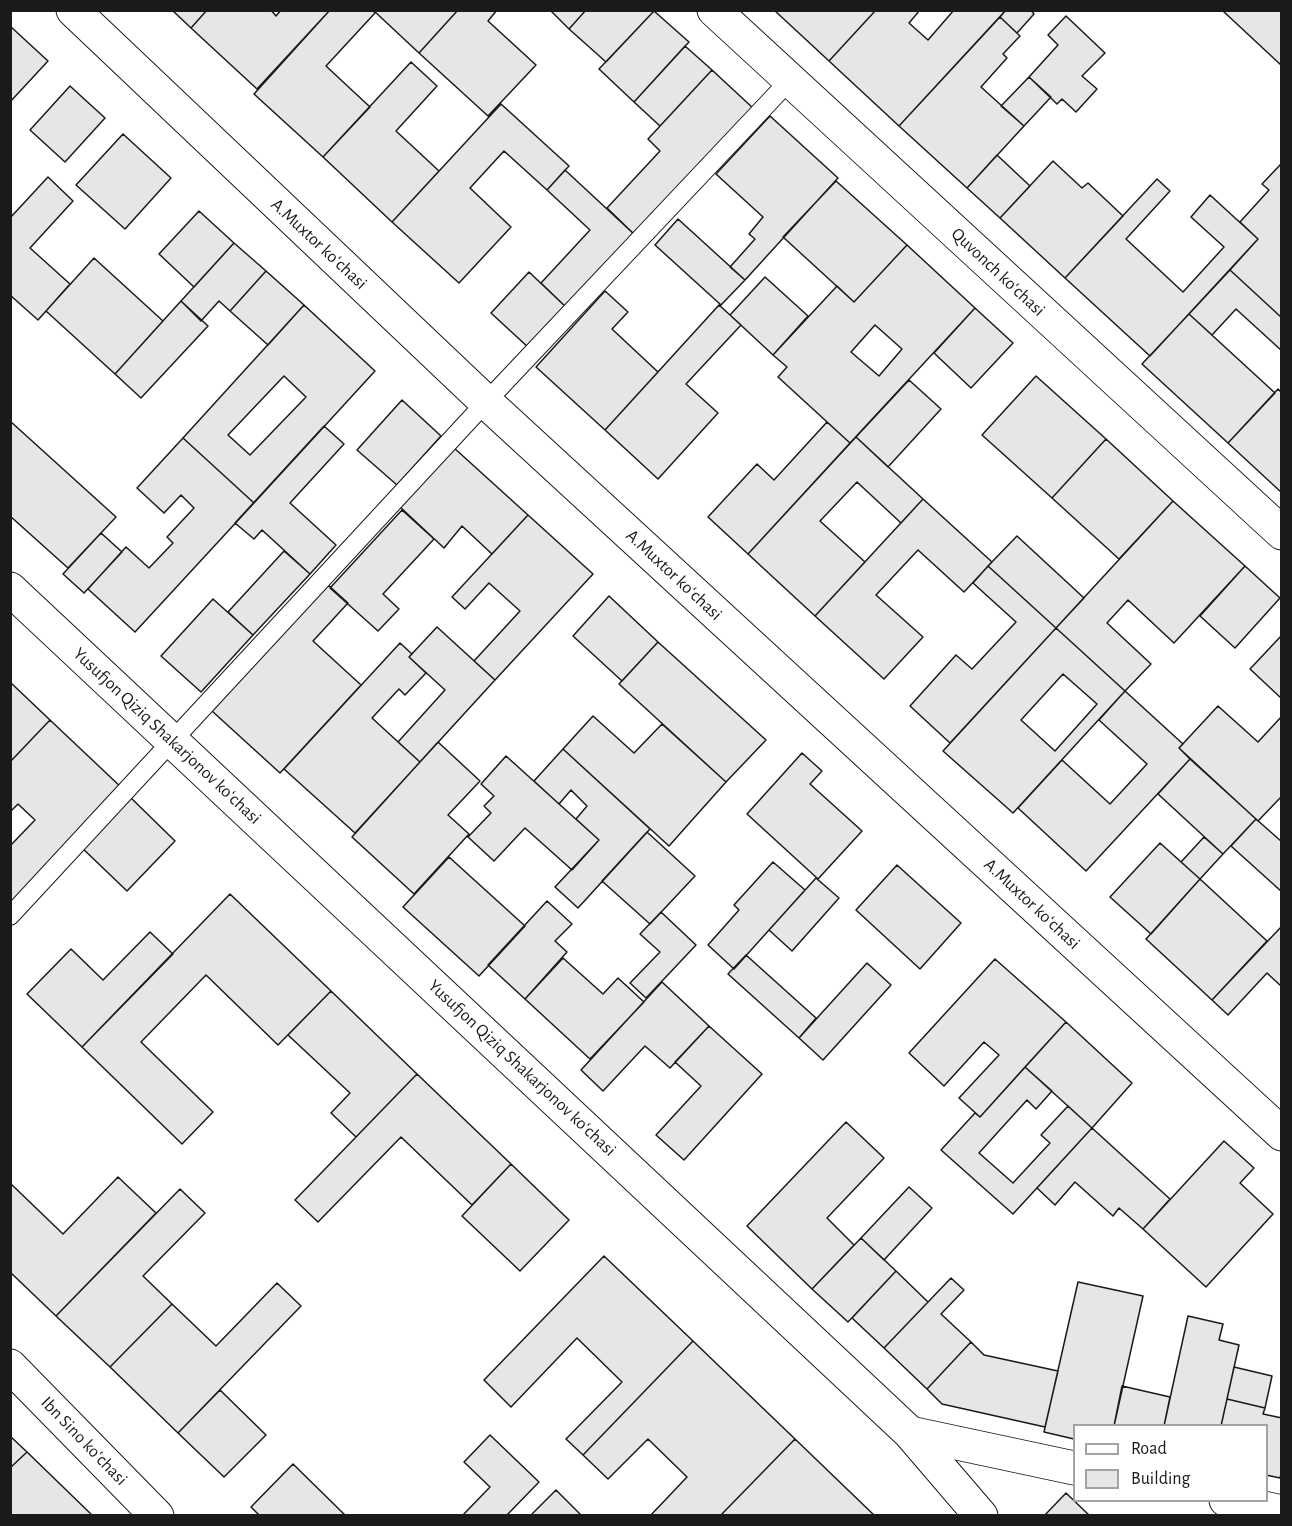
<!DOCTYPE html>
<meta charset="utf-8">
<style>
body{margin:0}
#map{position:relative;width:1292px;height:1526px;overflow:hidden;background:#fff;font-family:"Alegreya Sans",sans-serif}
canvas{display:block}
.frame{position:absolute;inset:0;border:12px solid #1a1a1a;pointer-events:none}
.legend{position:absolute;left:1073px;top:1424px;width:195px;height:78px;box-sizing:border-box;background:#fff;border:2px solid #a3a3a3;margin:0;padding:8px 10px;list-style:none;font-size:18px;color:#1a1a1a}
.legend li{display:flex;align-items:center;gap:12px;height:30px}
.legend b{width:30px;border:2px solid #a3a3a3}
</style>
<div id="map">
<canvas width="1292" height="1526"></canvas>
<div class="frame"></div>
<ul class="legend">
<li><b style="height:8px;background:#fff"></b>Road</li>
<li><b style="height:16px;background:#e6e6e6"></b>Building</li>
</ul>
</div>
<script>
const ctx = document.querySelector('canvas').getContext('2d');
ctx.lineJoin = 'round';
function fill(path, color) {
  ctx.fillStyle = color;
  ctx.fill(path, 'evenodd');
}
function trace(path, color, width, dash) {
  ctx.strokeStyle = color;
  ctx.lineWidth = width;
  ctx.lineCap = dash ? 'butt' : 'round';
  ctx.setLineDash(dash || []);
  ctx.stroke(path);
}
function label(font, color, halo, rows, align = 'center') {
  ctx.font = font + ' "Alegreya Sans",sans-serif';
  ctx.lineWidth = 4.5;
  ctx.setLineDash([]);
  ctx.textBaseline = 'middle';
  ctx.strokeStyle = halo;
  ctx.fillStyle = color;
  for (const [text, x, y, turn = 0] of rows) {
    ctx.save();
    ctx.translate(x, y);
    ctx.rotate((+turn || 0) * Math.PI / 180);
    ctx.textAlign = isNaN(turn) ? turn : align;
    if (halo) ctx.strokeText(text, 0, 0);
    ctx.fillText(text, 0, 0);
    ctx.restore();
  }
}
const building = new Path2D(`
 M172,10H207L191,28Z
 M207,10H271L276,16L281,10H330L257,89L191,28Z
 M330,10H373L375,13L326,66L370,107L323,157L254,94Z
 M373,10H458L419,53Z
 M458,10H497L488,21L536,65L488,116L419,53Z
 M550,10H586L569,29Z
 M586,10H654V11L606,62L569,29Z
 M774,10H876L829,61Z
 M876,10H920L909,23L928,40L954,10H1006L899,126L829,61Z
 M1006,10H1031L1034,14L1017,33L1000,17Z
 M1282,10V66L1223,11L1224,10Z
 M654,11L689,42L634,102L599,69Z
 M1066,16L1105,53L1082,76L1097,89L1076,112L1062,99L1057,104L1029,77L1058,45L1048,35Z
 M1000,17L1020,36L1003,54L1007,58L981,87L1024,126L967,188L899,126Z
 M10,26L48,61L10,102Z
 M685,46L712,70L660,126L634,102Z
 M411,62L437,86L396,131L439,171L392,222L323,157Z
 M712,70L754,109L636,236L607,208L660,151L648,139Z
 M1029,77L1051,97L1024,126L1001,106Z
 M70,86L105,118L65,162L30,130Z
 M501,104L569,166L547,190L504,151L470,188L511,227L459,283L392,222Z
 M770,116L838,178L745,280L730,267L755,239L749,234L763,217L716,174Z
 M123,134L171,178L125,229L76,185Z
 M997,155L1030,186L1000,218L967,188Z
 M1053,161L1082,188L1088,183L1123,216L1065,278L1000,218Z
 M1281,164L1282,165V318L1230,270L1258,239L1240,222L1269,190L1262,184Z
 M565,170L636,236L568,309L541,283L590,230L547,190Z
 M48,177L73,201L30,248L70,284L38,320L10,295V218Z
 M1157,179L1170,191L1126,239L1183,292L1224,247L1191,217L1210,195L1258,239L1150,356L1065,278Z
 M836,181L907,245L854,302L783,237Z
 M199,211L234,243L194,287L159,254Z
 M678,219L745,280L721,305L655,245Z
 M234,243L266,271L230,311L219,301L201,321L181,301Z
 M907,245L975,308L850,443L778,377L787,367L773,355L837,286L854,302ZM875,325L902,349L879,376L851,352Z
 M94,258L163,321L115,374L46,311Z
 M1230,270L1282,318V351L1236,309L1212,335L1189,314Z
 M266,271L304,305L268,345L230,311Z
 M529,272L568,309L530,349L491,313Z
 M765,277L808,316L773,355L730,315Z
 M605,291L628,312L612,329L658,372L605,430L536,367Z
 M181,301L208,326L141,398L115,374Z
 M304,305L375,371L254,503L183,438ZM284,376L306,397L250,455L228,435Z
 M719,305L741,325L686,384L718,413L658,479L605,430Z
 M975,308L1013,343L971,388L934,353Z
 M1189,314L1275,393L1228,443L1142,364Z
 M1036,376L1106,439L1052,498L982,435Z
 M909,380L941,409L888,467L856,437Z
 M1278,389L1282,393V493L1228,443Z
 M402,400L441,436L397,485L357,450Z
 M10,421L116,517L68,568L10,516Z
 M827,422L850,443L748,554L708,517L757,464L774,480Z
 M324,426L344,444L290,503L336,545L310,574L262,530L254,539L235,523Z
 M856,437L923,499L901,523L857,482L820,521L865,562L815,616L748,554Z
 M183,438L254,503L135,632L88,589L126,547L149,568L173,543L167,537L194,508L181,495L164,513L137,488Z
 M1106,439L1173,501L1119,559L1052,498Z
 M453,447L528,515L492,554L462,526L444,548L399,506Z
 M923,499L992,562L964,592L918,550L876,595L923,637L884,679L815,616Z
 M1173,501L1245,566L1174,643L1128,600L1107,623L1151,664L1125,691L1056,628Z
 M402,510L434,539L383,594L399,609L378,631L330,588Z
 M528,515L593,574L495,680L474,661L520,611L489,583L465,609L452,597Z
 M101,533L122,552L84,593L63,574Z
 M1017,536L1084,598L1056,628L988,566Z
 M284,551L310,574L253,635L228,612Z
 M988,566L1056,628L950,743L910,706L956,655L972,669L1016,622L973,583Z
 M1245,566L1280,598L1235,648L1200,616Z
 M328,585L348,603L313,641L361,685L280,773L212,711Z
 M609,596L658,642L622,681L573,636Z
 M213,599L253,635L201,692L161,656Z
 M437,627L495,680L420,762L398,742L445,690L409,657Z
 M1056,628L1125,691L1013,813L943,751ZM1063,674L1097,704L1055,751L1021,720Z
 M1282,635V699L1250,669Z
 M658,642L766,740L726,782L619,684Z
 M400,643L412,654L409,657L426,673L405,695L399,689L372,718L420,762L355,833L284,769Z
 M10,682L50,720L10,762Z
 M1125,691L1183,744L1179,748L1190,759L1086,871L1018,808L1062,760L1110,804L1147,764L1099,720Z
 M1218,706L1258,742L1282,716V796L1258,821L1179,748Z
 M593,716L634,753L662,724L726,782L669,846L563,749Z
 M50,720L123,789L10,906V846L35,820L18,804L10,812V762Z
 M438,742L480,781L448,815L469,834L414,894L352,837Z
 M563,749L650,829L578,908L555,887L599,840L576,819L587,806L571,790L559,804L534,781Z
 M802,753L822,771L810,784L862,831L818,879L747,814Z
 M506,756L599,840L572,870L525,828L494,861L468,837L491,813L484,806L494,796L481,784Z
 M1190,759L1256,819L1223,854L1158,794Z
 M129,796L175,841L127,891L80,846Z
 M1256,819L1282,842V892L1231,846Z
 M647,832L695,876L650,924L602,881Z
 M1204,837L1223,854L1200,879L1181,862Z
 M1160,843L1200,879L1151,934L1110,897Z
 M449,857L525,926L479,976L403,907Z
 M773,862L805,890L734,969L708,945L739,910L734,905Z
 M897,865L961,923L920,969L856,910Z
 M816,878L839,898L792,951L769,930Z
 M1200,879L1267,941L1212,1000L1146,939Z
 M230,894L331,991L278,1045L206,975L141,1042L213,1112L182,1144L82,1047Z
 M547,901L572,924L555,941L567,952L525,999L488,965Z
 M661,912L696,945L646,998L630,983L660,952L640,934Z
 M1282,926V987L1267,973L1228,1015L1212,1000Z
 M150,932L173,954L82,1047L27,994L71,949L103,980Z
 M746,955L816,1018L799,1038L728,974Z
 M563,958L603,994L618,978L644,1002L590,1059L525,999Z
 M995,959L1066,1022L980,1117L959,1098L999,1055L984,1042L944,1086L909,1053Z
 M867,963L891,985L823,1060L799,1038Z
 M662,982L709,1026L670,1068L645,1046L603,1091L581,1070Z
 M331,991L417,1074L356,1137L331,1113L350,1093L288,1035Z
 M1066,1022L1132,1083L1092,1128L1025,1067Z
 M709,1026L762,1074L684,1160L656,1135L701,1086L675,1062Z
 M1025,1067L1052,1091L1036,1109L1027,1100L979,1153L1013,1183L1050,1143L1041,1135L1068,1106L1092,1128L1013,1214L941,1150L975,1113L980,1117Z
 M417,1074L511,1164L472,1205L401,1137L318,1222L295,1200Z
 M846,1122L884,1158L827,1218L854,1245L812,1289L747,1226Z
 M1092,1128L1170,1199L1143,1229L1119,1208L1113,1216L1075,1182L1055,1205L1037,1188Z
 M1224,1141L1254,1168L1240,1183L1273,1214L1206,1287L1143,1229Z
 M511,1164L569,1220L520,1271L462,1216Z
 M118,1177L156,1213L56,1316L10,1272V1183L63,1234Z
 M909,1187L932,1208L884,1260L861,1238Z
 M180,1189L205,1213L143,1276L172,1304L110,1367L56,1316Z
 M861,1238L896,1271L848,1322L812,1289Z
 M604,1256L693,1341L583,1455L566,1439L622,1382L577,1338L511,1407L484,1380Z
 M896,1271L928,1302L884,1348L852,1318Z
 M951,1278L964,1290L941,1314L971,1342L927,1389L884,1348Z
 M1078,1282L1143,1296L1114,1426H1074V1439L1044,1432Z
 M277,1283L301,1306L178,1433L110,1367L172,1304L216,1346Z
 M1188,1316L1223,1324L1219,1340L1239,1345L1221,1426H1164Z
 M693,1341L795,1439L720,1516H650L687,1477L648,1439L608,1479L583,1455Z
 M971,1342L984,1355L1058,1371L1045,1427L942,1404L927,1389Z
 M1234,1367L1272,1376L1265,1408L1227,1399Z
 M1122,1386L1170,1397L1164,1426H1114Z
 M220,1390L266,1435L224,1477L178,1433Z
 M1227,1399L1265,1408L1263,1414L1282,1418V1470L1280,1478L1266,1475V1426H1221Z
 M490,1435L539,1482L506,1516H462L490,1487L464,1462Z
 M10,1436L27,1452L10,1468Z
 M795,1439L875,1516H720Z
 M27,1452L93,1516H10V1468Z
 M293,1464L346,1516H260L251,1507Z
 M556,1490L582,1516H534L532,1514Z
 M1066,1493L1090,1516H1044Z`);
const lane = new Path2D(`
 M10,916L486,402L790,80`);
const street = new Path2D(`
 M73,10L486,402L1282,1134
 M714,10L1282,533
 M10,589L910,1433L1074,1468
 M10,1366L157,1516
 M910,1433L981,1516
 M1226,1500L1282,1512`);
const streetNames = [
 ["A.Muxtor koʻchasi",319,244,43],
 ["Quvonch koʻchasi",998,272,43],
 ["A.Muxtor koʻchasi",674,575,43],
 ["Yusufjon Qiziq Shakarjonov koʻchasi",167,736,43],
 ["A.Muxtor koʻchasi",1032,904,43],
 ["Yusufjon Qiziq Shakarjonov koʻchasi",522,1068,43],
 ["Ibn Sino koʻchasi",84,1441,46]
];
fill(building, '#e6e6e6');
trace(building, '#1a1a1a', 1.5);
trace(lane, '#1a1a1a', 20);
trace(street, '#1a1a1a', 35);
trace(lane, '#fff', 18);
trace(street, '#fff', 33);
label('18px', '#1a1a1a', '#fff', streetNames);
</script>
